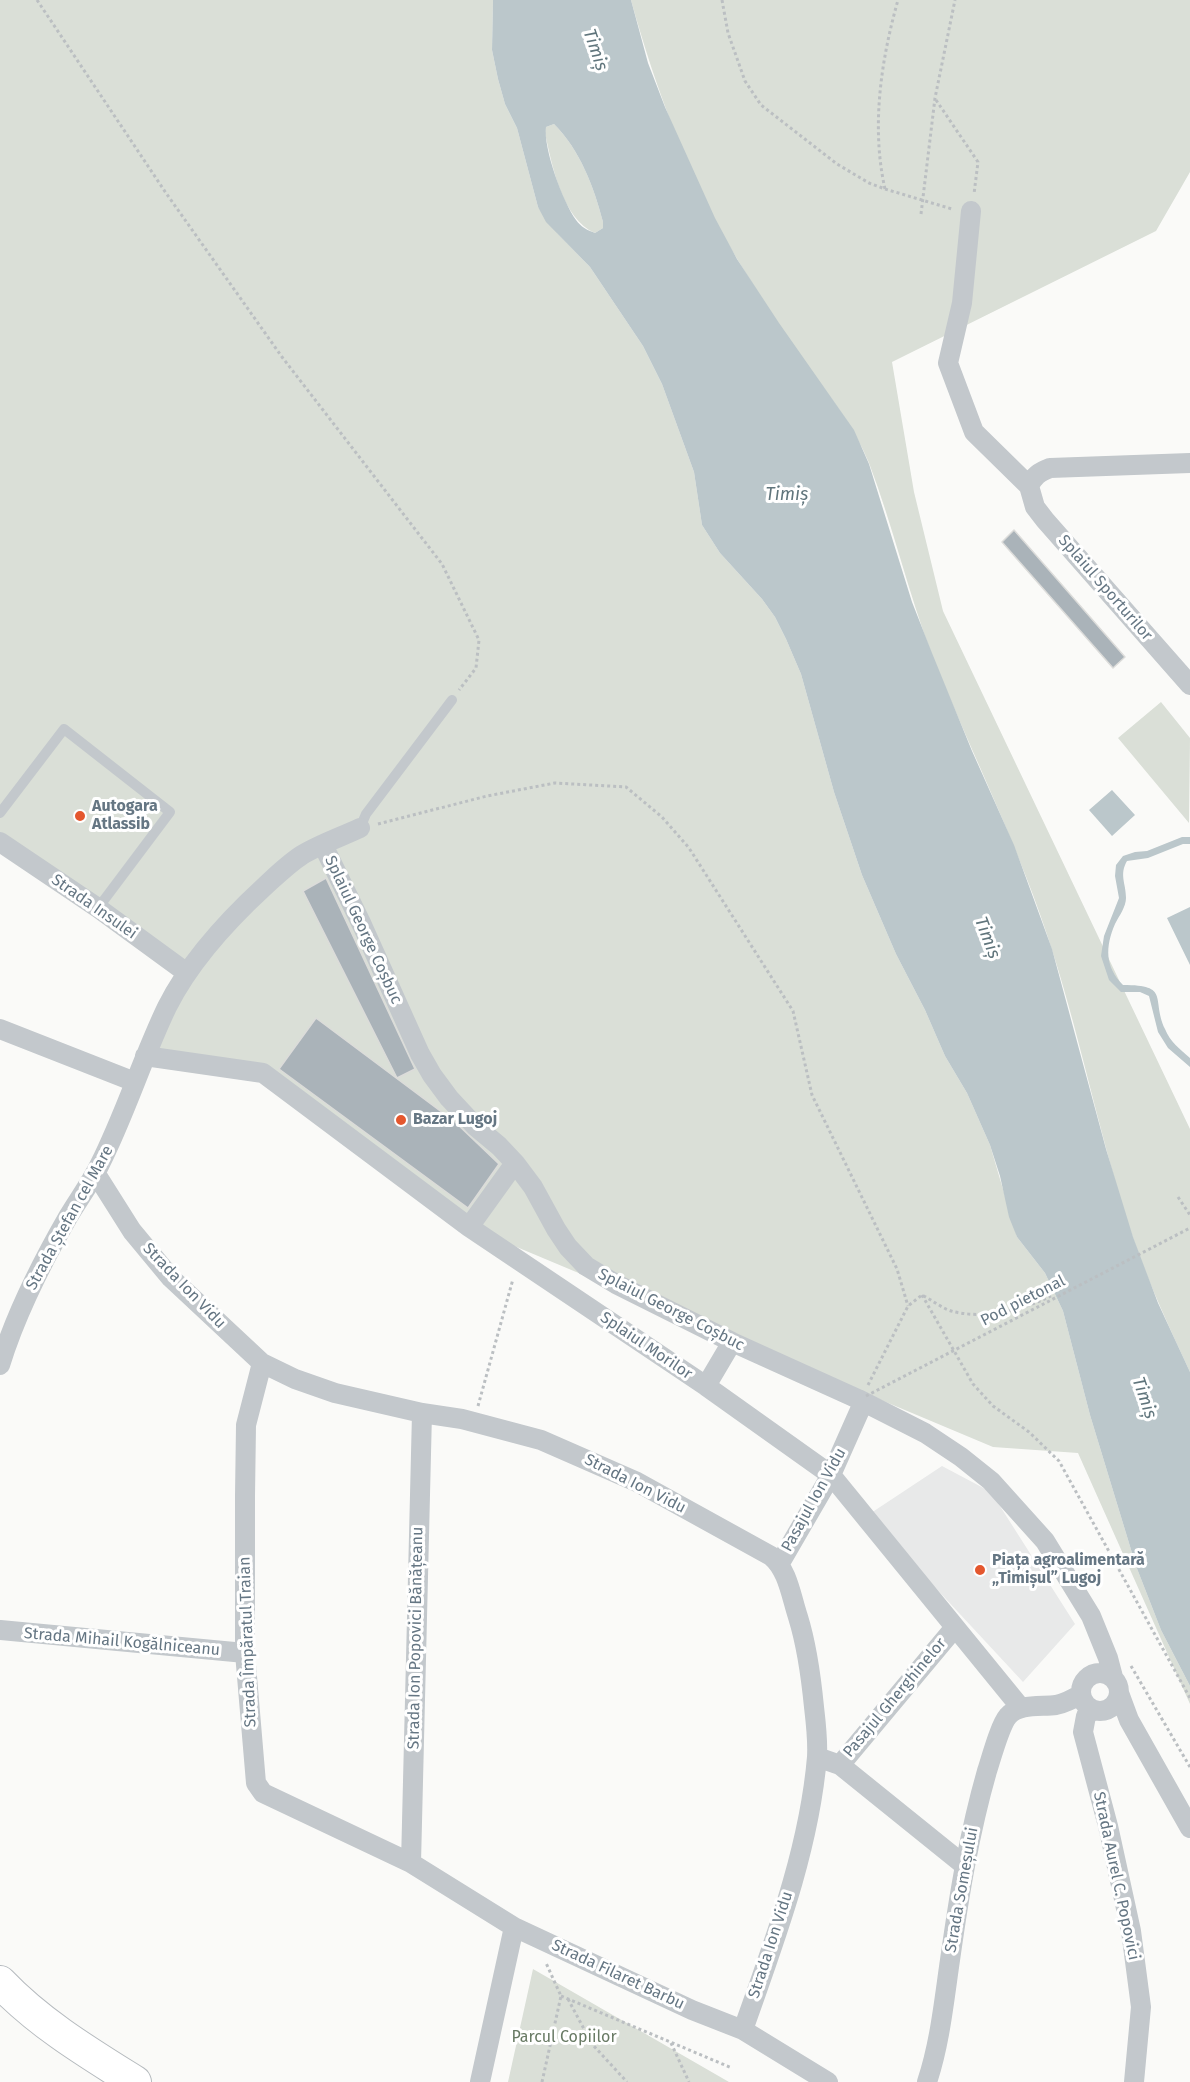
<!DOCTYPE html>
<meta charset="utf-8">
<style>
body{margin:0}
canvas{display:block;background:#fafaf8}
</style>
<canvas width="1190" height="2082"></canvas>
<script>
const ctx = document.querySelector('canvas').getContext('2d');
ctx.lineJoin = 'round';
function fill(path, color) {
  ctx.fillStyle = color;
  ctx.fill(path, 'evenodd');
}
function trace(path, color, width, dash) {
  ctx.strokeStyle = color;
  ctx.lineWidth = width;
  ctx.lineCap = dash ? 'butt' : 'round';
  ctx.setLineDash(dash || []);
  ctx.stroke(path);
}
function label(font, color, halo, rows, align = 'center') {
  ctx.font = font + ' "Fira Sans",sans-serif';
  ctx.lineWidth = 6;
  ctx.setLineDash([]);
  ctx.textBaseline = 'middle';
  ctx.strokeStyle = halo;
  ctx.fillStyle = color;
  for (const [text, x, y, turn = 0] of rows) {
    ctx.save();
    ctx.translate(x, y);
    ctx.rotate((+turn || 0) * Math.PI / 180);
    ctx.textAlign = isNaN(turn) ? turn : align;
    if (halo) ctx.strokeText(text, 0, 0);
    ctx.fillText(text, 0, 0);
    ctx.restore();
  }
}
const built = new Path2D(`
 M942,1466L991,1492L1075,1624L1023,1682L868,1515Z`);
const green = new Path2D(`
 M0,0H493L492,50L498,79L505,104L517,128L538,207L558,234L590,267L643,346L662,384L694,472L702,525L720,553L762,599L775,617L786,639L801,674L834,792L862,875L896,954L925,1010L945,1056L967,1093L990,1145L1017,1237L1045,1273L1063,1311L1090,1415L1136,1566L1161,1630L1190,1686V1704L1078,1453L993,1447L469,1227L263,1073L145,1056L187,973L0,842Z
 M631,0H1190V172L1156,231L892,362L914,492L943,611L1190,1129V1372C1170,1329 1150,1286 1134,1241C1102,1147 1083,1048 1053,953C1021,850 972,755 932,655C908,592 893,526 869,463C854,427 832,399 809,369C784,335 761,298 739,262C690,182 656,90 631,0Z
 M554,124C580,150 594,187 603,222V228L595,233C562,219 552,165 545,133L546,127Z
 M1161,702L1190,738L1189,823L1118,738Z
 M533,1969L729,2082H508Z`);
const water = new Path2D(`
 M493,0H631L648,63L665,107L715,218L737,259L779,323L854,430L869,464L912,602L932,653L972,751L1014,845L1052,949L1106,1149L1133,1237L1158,1303L1190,1372V1686L1161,1630L1136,1566L1090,1415L1063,1311L1045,1273L1017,1237L1009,1217L1000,1176L990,1145L967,1093L945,1056L925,1010L896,954L862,875L834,792L801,674L786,639L775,617L762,599L720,553L702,525L694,472L662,384L643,346L590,267L546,222L538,207L517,128L505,104L498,79L492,50ZM554,124C580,150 594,187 603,222V228L595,233C587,230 581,227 576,220C563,202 543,148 546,127Z
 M1112,790L1135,815L1112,836L1089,810Z
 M1182,837H1190V844H1183L1148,858L1127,861C1119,875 1126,883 1126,898C1126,907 1119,916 1115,924C1105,947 1105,967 1123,985C1171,985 1151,999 1165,1029C1170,1042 1180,1049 1190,1058V1067L1168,1048L1158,1032L1149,996L1140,992H1121L1109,980L1101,956L1104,936L1119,898L1115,876L1116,865L1123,856L1135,852L1147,851Z
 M1190,907V965L1167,918Z`);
const building = new Path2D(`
 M1014,530L1125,657L1113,668L1002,542Z
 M326,878L415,1069L397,1078L303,891Z
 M316,1018L455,1122L499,1164L468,1208L279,1069Z`);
const path = new Path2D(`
 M37,0L166,193L282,357L442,564L479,640L476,668L459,690
 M722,0L728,33L745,81L761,105L837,164L869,183L885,189C871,127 881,60 898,0
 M936,100L978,162L974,194
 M885,189L952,209
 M921,214L935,98L955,0
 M378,824L487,796L555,783L626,787L662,817L689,848L793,1011L812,1095L897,1269L908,1306
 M1178,1197L1190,1215
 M922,1295L973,1384L993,1406L1029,1432L1059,1461L1190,1698
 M868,1385L908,1306L922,1295C932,1300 944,1310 955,1312C988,1319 1022,1310 1051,1296
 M478,1406L513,1279
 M1131,1666L1190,1767
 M561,1996L732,2068
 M568,1999L592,2044L627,2082
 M671,2043L689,2082
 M542,2082L561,1996L546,1963`);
const lane = new Path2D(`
 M0,813L64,729L170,812L98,908
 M360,828L366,814L452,700`);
const street = new Path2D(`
 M971,211L962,303L948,363L974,432L1029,486
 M1029,486L1035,507L1045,520L1190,685
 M1029,486C1034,476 1039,472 1050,468L1190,463
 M0,842L98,908L187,973
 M323,845L362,925L420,1054L432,1075L449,1098L475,1126L499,1146L515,1163L533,1187L556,1229L568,1247L586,1266L616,1284L732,1342L858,1399L925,1433L961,1457L991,1481L1045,1541L1091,1616L1108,1658L1113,1677
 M0,1029L135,1082
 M145,1056L263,1073L469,1227L706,1386L831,1475L1021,1708
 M96,1174L132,1231L171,1278L262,1363L295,1379L335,1393L422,1413L462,1419L541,1440L637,1482L771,1556C788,1570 791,1596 798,1617C807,1646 811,1676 814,1707C816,1724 818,1740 817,1757C809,1851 774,1942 743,2030
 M469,1227L515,1163
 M262,1363L246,1425L245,1496V1653L256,1783L263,1793L411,1863L514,1927L692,2010L743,2030L828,2082
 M0,1365C16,1313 41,1264 68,1217C78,1200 90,1184 99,1166C125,1115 142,1059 167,1007C190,961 226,922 264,887C276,876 288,864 302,855C320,844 341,837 360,828
 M706,1386L732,1342
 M780,1563L831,1475L863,1403
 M0,1630L245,1653
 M1081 1692a19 19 0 1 1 38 0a19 19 0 1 1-38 0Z
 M1119,1693L1129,1720L1190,1828
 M1093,1710L1086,1716L1083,1732L1108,1826L1131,1931L1141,2007L1134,2082
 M817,1757L840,1765L964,1865
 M840,1765L951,1632
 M411,1863L422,1413
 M480,2082L514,1927
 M927,2082C940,2043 944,2001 950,1960C959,1896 969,1834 987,1771C991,1759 1000,1725 1008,1716C1019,1703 1041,1707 1056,1705C1066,1703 1073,1699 1081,1694`);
const primary = new Path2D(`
 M0,1982C39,2023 87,2052 135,2082`);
const pathBridge = new Path2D(`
 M866,1396L1190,1228`);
const markers = [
 [80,816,6,"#e4572e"],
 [401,1120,6,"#e4572e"],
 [980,1570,6,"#e4572e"]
];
const streetNames = [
 ["Splaiul Sporturilor",1105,588,49],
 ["Strada Insulei",94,907,35],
 ["Splaiul George Coșbuc",363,930,65],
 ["Strada Ștefan cel Mare",70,1218,-61],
 ["Strada Ion Vidu",184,1286,46],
 ["Pod pietonal",1023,1301,-27],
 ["Splaiul George Coșbuc",671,1310,27],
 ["Splaiul Morilor",646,1346,34],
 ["Strada Ion Vidu",635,1484,27],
 ["Pasajul Ion Vidu",814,1500,-61],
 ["Strada Ion Popovici Bănățeanu",416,1638,-89],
 ["Strada Mihail Kogălniceanu",122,1642,5],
 ["Strada Împăratul Traian",248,1642,-92],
 ["Pasajul Gherghinelor",895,1698,-50],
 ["Strada Aurel C. Popovici",1116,1876,78],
 ["Strada Someșului",962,1890,-80],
 ["Strada Ion Vidu",771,1945,-72],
 ["Strada Filaret Barbu",618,1975,25]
];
const poiNames = [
 ["Autogara",92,807],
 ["Atlassib",92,825],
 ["Bazar Lugoj",413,1120],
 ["Piața agroalimentară",992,1561],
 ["„Timișul” Lugoj",992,1579]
];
const parkNames = [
 ["Parcul Copiilor",564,2038]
];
const waterNames = [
 ["Timiș",595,50,71],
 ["Timiș",787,495],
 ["Timiș",987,938,69],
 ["Timiș",1144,1398,71]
];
fill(built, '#e8e9e9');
fill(green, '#dadfd7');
fill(water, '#bbc7cb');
fill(building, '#aab3b9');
trace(building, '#dcdcda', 1.5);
trace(primary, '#b5babe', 34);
trace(path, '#bbbfc2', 3, [3, 3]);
trace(lane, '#c3c8cc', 10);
trace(street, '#c3c8cc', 20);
trace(primary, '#fff', 32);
trace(pathBridge, '#bbbfc2', 3, [3, 3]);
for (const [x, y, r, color] of markers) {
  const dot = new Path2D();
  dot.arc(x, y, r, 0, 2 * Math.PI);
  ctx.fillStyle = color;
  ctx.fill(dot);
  trace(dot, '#fff', 2);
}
label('16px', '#657683', '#fff', streetNames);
label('bold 16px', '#657683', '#fff', poiNames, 'left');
label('16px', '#687a64', '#fff', parkNames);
label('italic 18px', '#60757c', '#fff', waterNames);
</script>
